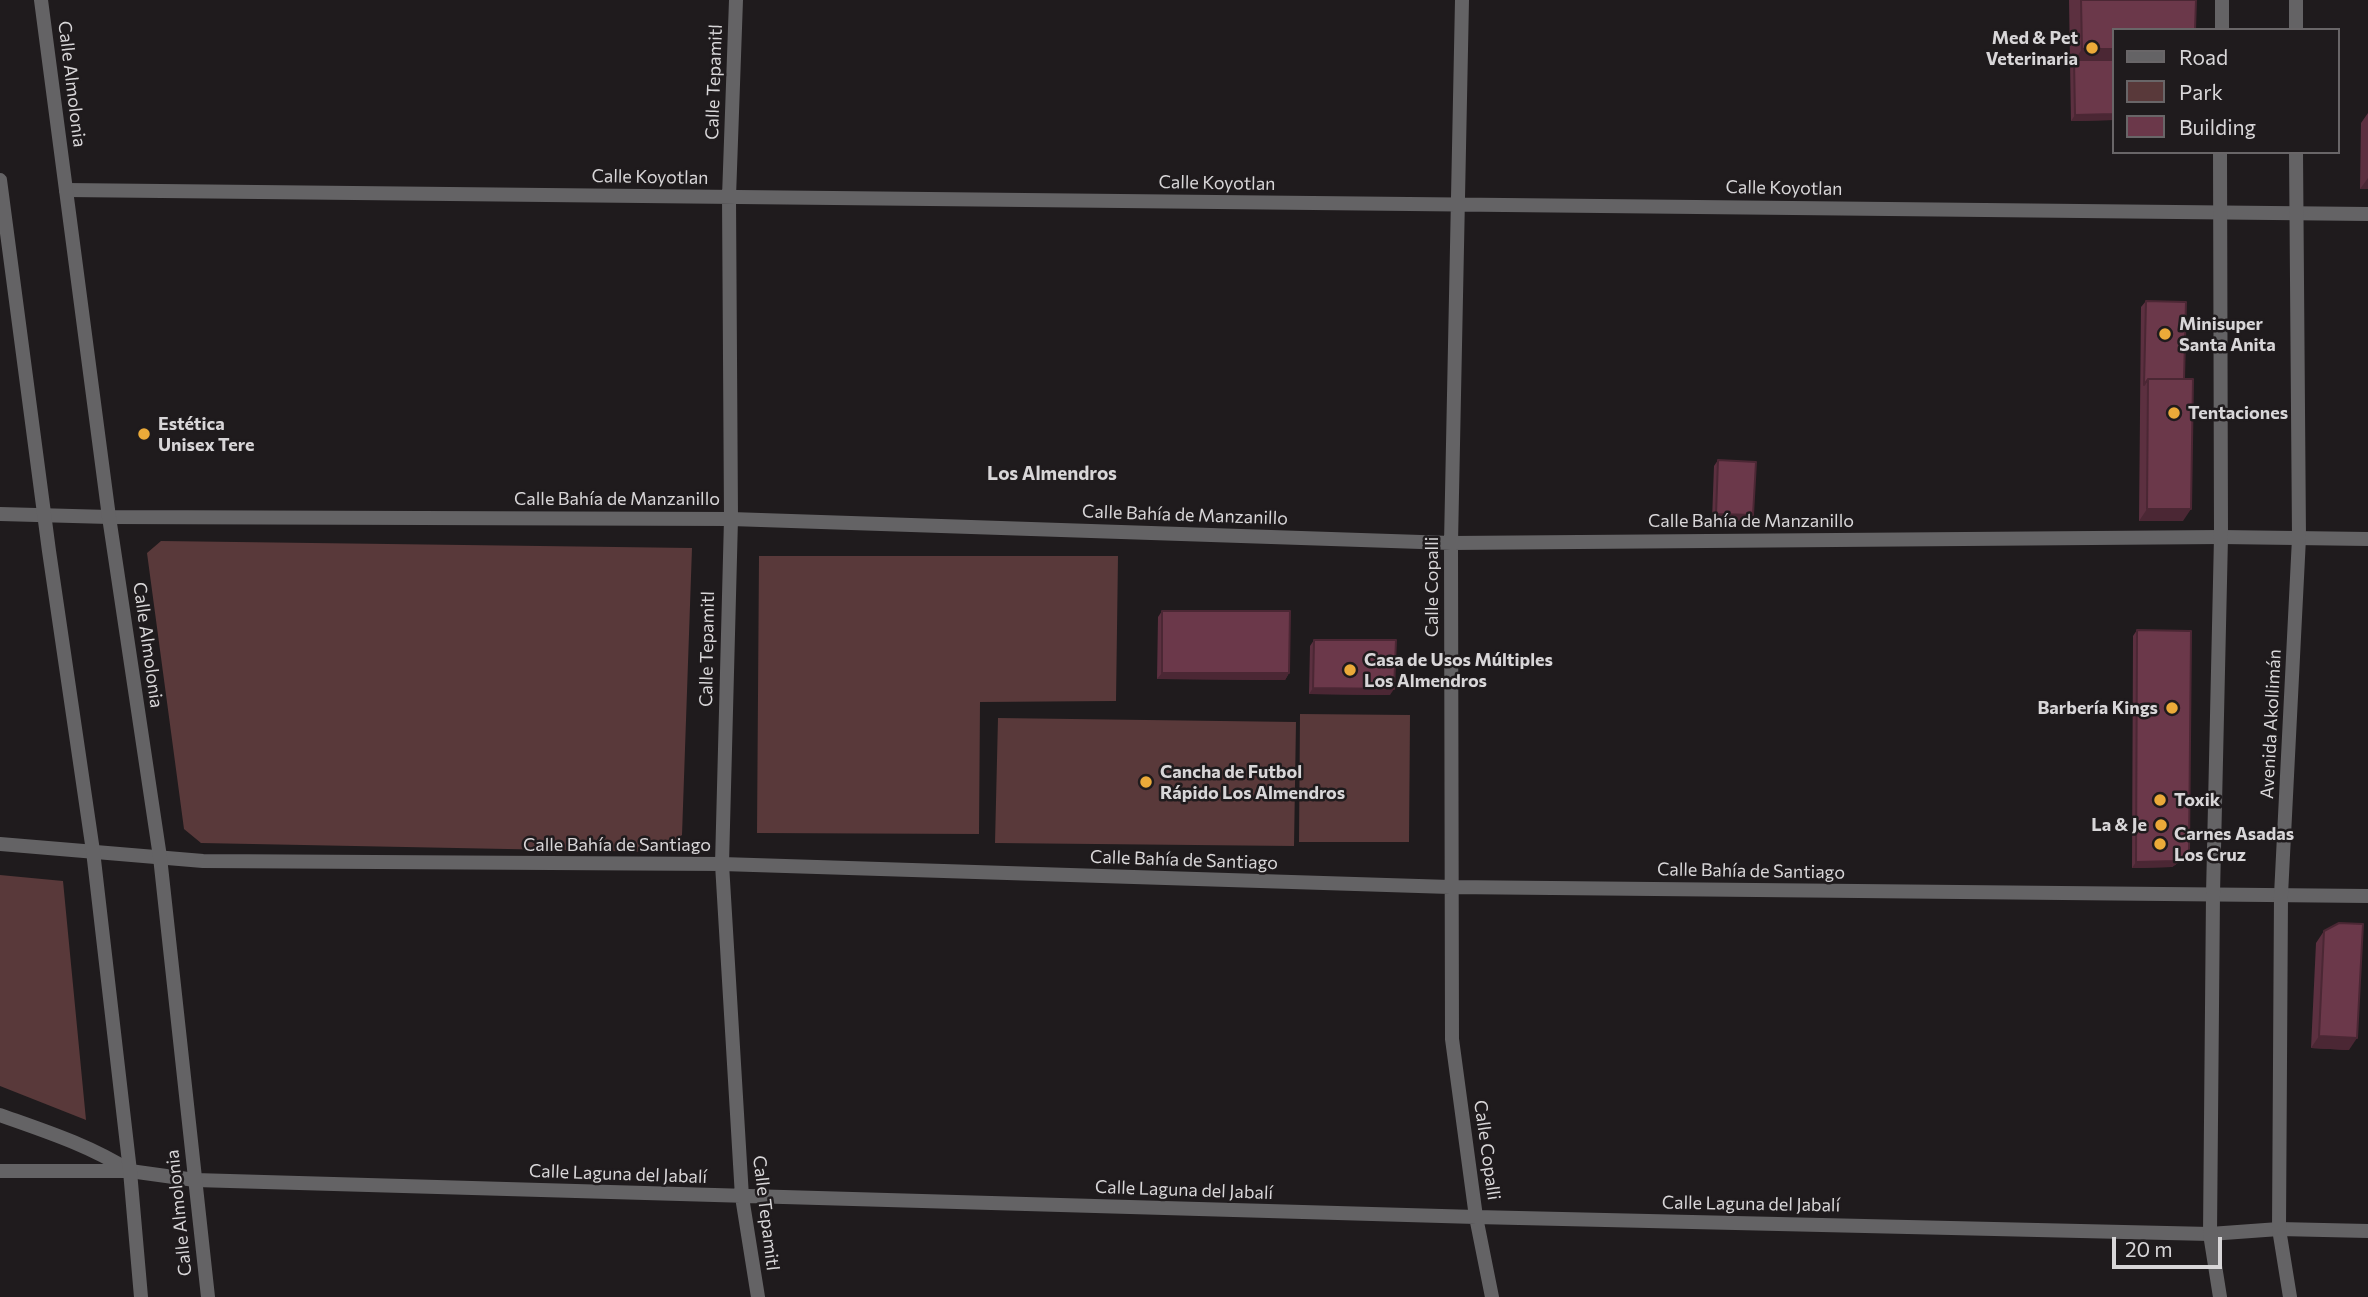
<!DOCTYPE html>
<meta charset="utf-8">
<style>
body{margin:0}
#map{position:relative;width:2368px;height:1297px;overflow:hidden;background:#1f1b1d;font-family:Commissioner,sans-serif}
canvas{display:block}
.legend{position:absolute;left:2112px;top:28px;width:228px;height:126px;box-sizing:border-box;background:#1f1b1d;border:2px solid #696668;margin:0;padding:9px 12px;list-style:none;font-size:21px;color:#d8d6d8}
.legend li{display:flex;align-items:center;gap:14px;height:35px}
.legend b{width:35px;border:2px solid #696668}
.scale{position:absolute;left:2112px;top:1237px;width:110px;height:32px;box-sizing:border-box;border:4px solid #d8d6d8;border-top:0;padding-left:9px;font-size:21px;line-height:24px;white-space:nowrap;color:#d8d6d8;-webkit-text-stroke:5px #1f1b1d;paint-order:stroke}
</style>
<div id="map">
<canvas width="2368" height="1297"></canvas>
<ul class="legend">
<li><b style="height:9px;background:#646365"></b>Road</li>
<li><b style="height:19px;background:#59393a"></b>Park</li>
<li><b style="height:19px;background:#6b384a"></b>Building</li>
</ul>
<div class="scale">20 m</div>
</div>
<script>
const ctx = document.querySelector('canvas').getContext('2d');
ctx.lineJoin = 'round';
function fill(path, color) {
  ctx.fillStyle = color;
  ctx.fill(path, 'evenodd');
}
function trace(path, color, width, dash) {
  ctx.strokeStyle = color;
  ctx.lineWidth = width;
  ctx.lineCap = dash ? 'butt' : 'round';
  ctx.setLineDash(dash || []);
  ctx.stroke(path);
}
function label(font, color, halo, rows, align = 'center') {
  ctx.font = font + ' Commissioner,sans-serif';
  ctx.lineWidth = 5;
  ctx.setLineDash([]);
  ctx.textBaseline = 'middle';
  ctx.strokeStyle = halo;
  ctx.fillStyle = color;
  for (const [text, x, y, turn = 0] of rows) {
    ctx.save();
    ctx.translate(x, y);
    ctx.rotate((+turn || 0) * Math.PI / 180);
    ctx.textAlign = isNaN(turn) ? turn : align;
    if (halo) ctx.strokeText(text, 0, 0);
    ctx.fillText(text, 0, 0);
    ctx.restore();
  }
}
const green = new Path2D(`
 M161,541L692,548L682,835L660,852L201,843L184,829L147,553Z
 M759,556H1118L1116,701L980,702L979,834L757,833Z
 M1300,714L1410,715L1409,842H1299Z
 M998,718L1296,722L1294,846L995,843Z
 M0,875L63,881L86,1120L0,1086Z`);
const minor = new Path2D(`
 M736,0L729,197L731,519L722,864L742,1197L758,1297
 M1462,0L1451,543L1452,1039L1476,1217L1492,1297
 M66,190L2368,214
 M0,514L109,517L731,519L1451,543L2221,537L2368,539
 M0,844L203,861L722,864L1450,887L2368,896
 M0,1115C45,1131 89,1145 130,1171
 M0,1171H130L195,1180L1476,1217L2210,1234L2279,1229L2368,1231`);
const tertiary = new Path2D(`
 M41,0L109,517L160,857L208,1297
 M2222,30V0
 M2296,30V0
 M0,180L49,551L93,851L130,1171L141,1297
 M2220,1297L2210,1234L2213,894L2221,537L2220,152
 M2290,1297L2279,1229L2281,895L2299,538L2296,152`);
const wall = new Path2D(`
 M2069,0H2196L2114,30V120L2071,121Z
 M2368,113V189H2360L2361,123Z
 M2146,301L2184,379L2183,521H2139L2141,307Z
 M1718,460L1749,521L1712,520L1714,466Z
 M1162,611L1289,673L1285,680L1157,679L1158,617Z
 M2137,630L2185,858L2172,867L2132,868L2133,636Z
 M1314,640L1390,695L1309,694L1310,646Z
 M2324,931L2349,1050L2311,1048L2316,943Z`);
const shadedWall = new Path2D(`
 M2082,49H2114V66L2074,60L2070,67Z
 M2114,114V120L2071,121L2075,115Z
 M2368,178V189H2360Z
 M2147,509H2191L2183,521H2139Z
 M1716,514L1753,515L1749,521L1712,520Z
 M1162,673H1289L1285,680L1157,679Z
 M1313,688L1394,689L1390,695L1309,694Z
 M2189,852L2185,858L2172,867L2132,868L2136,862Z
 M2319,1036L2357,1038L2349,1050L2311,1048Z`);
const building = new Path2D(`
 M2081,0H2196L2195,30H2114V49H2082Z
 M2074,60H2114V114L2075,115Z
 M2146,301L2186,302L2184,379H2148L2144,385Z
 M2148,379H2193L2191,509H2147Z
 M1718,460L1756,462L1753,515L1716,514Z
 M1162,611H1290L1289,673H1162Z
 M2137,630L2191,631L2189,852L2176,861L2136,862Z
 M1314,640H1396L1394,689L1313,688Z
 M2339,923L2363,924L2357,1038L2319,1036L2324,931Z`);
const markers = [
 [2092,48,7,"#ebaa39"],
 [2165,334,7,"#ebaa39"],
 [2174,413,7,"#ebaa39"],
 [144,434,7,"#ebaa39"],
 [1350,670,7,"#ebaa39"],
 [2172,708,7,"#ebaa39"],
 [1146,782,7,"#ebaa39"],
 [2160,800,7,"#ebaa39"],
 [2161,825,7,"#ebaa39"],
 [2160,844,7,"#ebaa39"]
];
const poiNames = [
 ["Med & Pet",2078,38,"right"],
 ["Veterinaria",2078,59,"right"],
 ["Minisuper",2179,324],
 ["Santa Anita",2179,345],
 ["Tentaciones",2188,413],
 ["Estética",158,424],
 ["Unisex Tere",158,445],
 ["Casa de Usos Múltiples",1364,660],
 ["Los Almendros",1364,681],
 ["Barbería Kings",2158,708,"right"],
 ["Cancha de Futbol",1160,772],
 ["Rápido Los Almendros",1160,793],
 ["Toxik",2174,800],
 ["La & Je",2147,825,"right"],
 ["Carnes Asadas",2174,834],
 ["Los Cruz",2174,855]
];
const streetNames = [
 ["Calle Tepamitl",714,82,-88],
 ["Calle Almolonia",72,84,83],
 ["Calle Koyotlan",650,177,1],
 ["Calle Koyotlan",1217,183,1],
 ["Calle Koyotlan",1784,188,1],
 ["Calle Bahía de Manzanillo",617,499],
 ["Calle Bahía de Manzanillo",1185,515,2],
 ["Calle Bahía de Manzanillo",1751,521],
 ["Calle Copalli",1432,587,-90],
 ["Calle Almolonia",148,645,82],
 ["Calle Tepamitl",707,649,-89],
 ["Avenida Akollimán",2271,724,-87],
 ["Calle Bahía de Santiago",617,845],
 ["Calle Bahía de Santiago",1184,860,2],
 ["Calle Bahía de Santiago",1751,871,1],
 ["Calle Copalli",1487,1150,82],
 ["Calle Laguna del Jabalí",618,1174,2],
 ["Calle Laguna del Jabalí",1184,1190,2],
 ["Calle Laguna del Jabalí",1751,1204,1],
 ["Calle Almolonia",179,1213,-96],
 ["Calle Tepamitl",766,1213,83]
];
const neighbourhoodNames = [
 ["Los Almendros",1052,474]
];
fill(green, '#59393a');
trace(minor, '#646365', 14);
trace(tertiary, '#646365', 14);
fill(wall, '#5c3040');
fill(shadedWall, '#4b2734');
fill(building, '#6b384a');
trace(building, '#4b2734', 2);
for (const [x, y, r, color] of markers) {
  const dot = new Path2D();
  dot.arc(x, y, r, 0, 2 * Math.PI);
  ctx.fillStyle = color;
  ctx.fill(dot);
  trace(dot, '#1f1b1d', 2.5);
}
label('bold 18px', '#d8d6d8', '#1f1b1d', poiNames, 'left');
label('18px', '#d8d6d8', '#1f1b1d', streetNames);
label('bold 19px', '#d8d6d8', '#1f1b1d', neighbourhoodNames);
</script>
